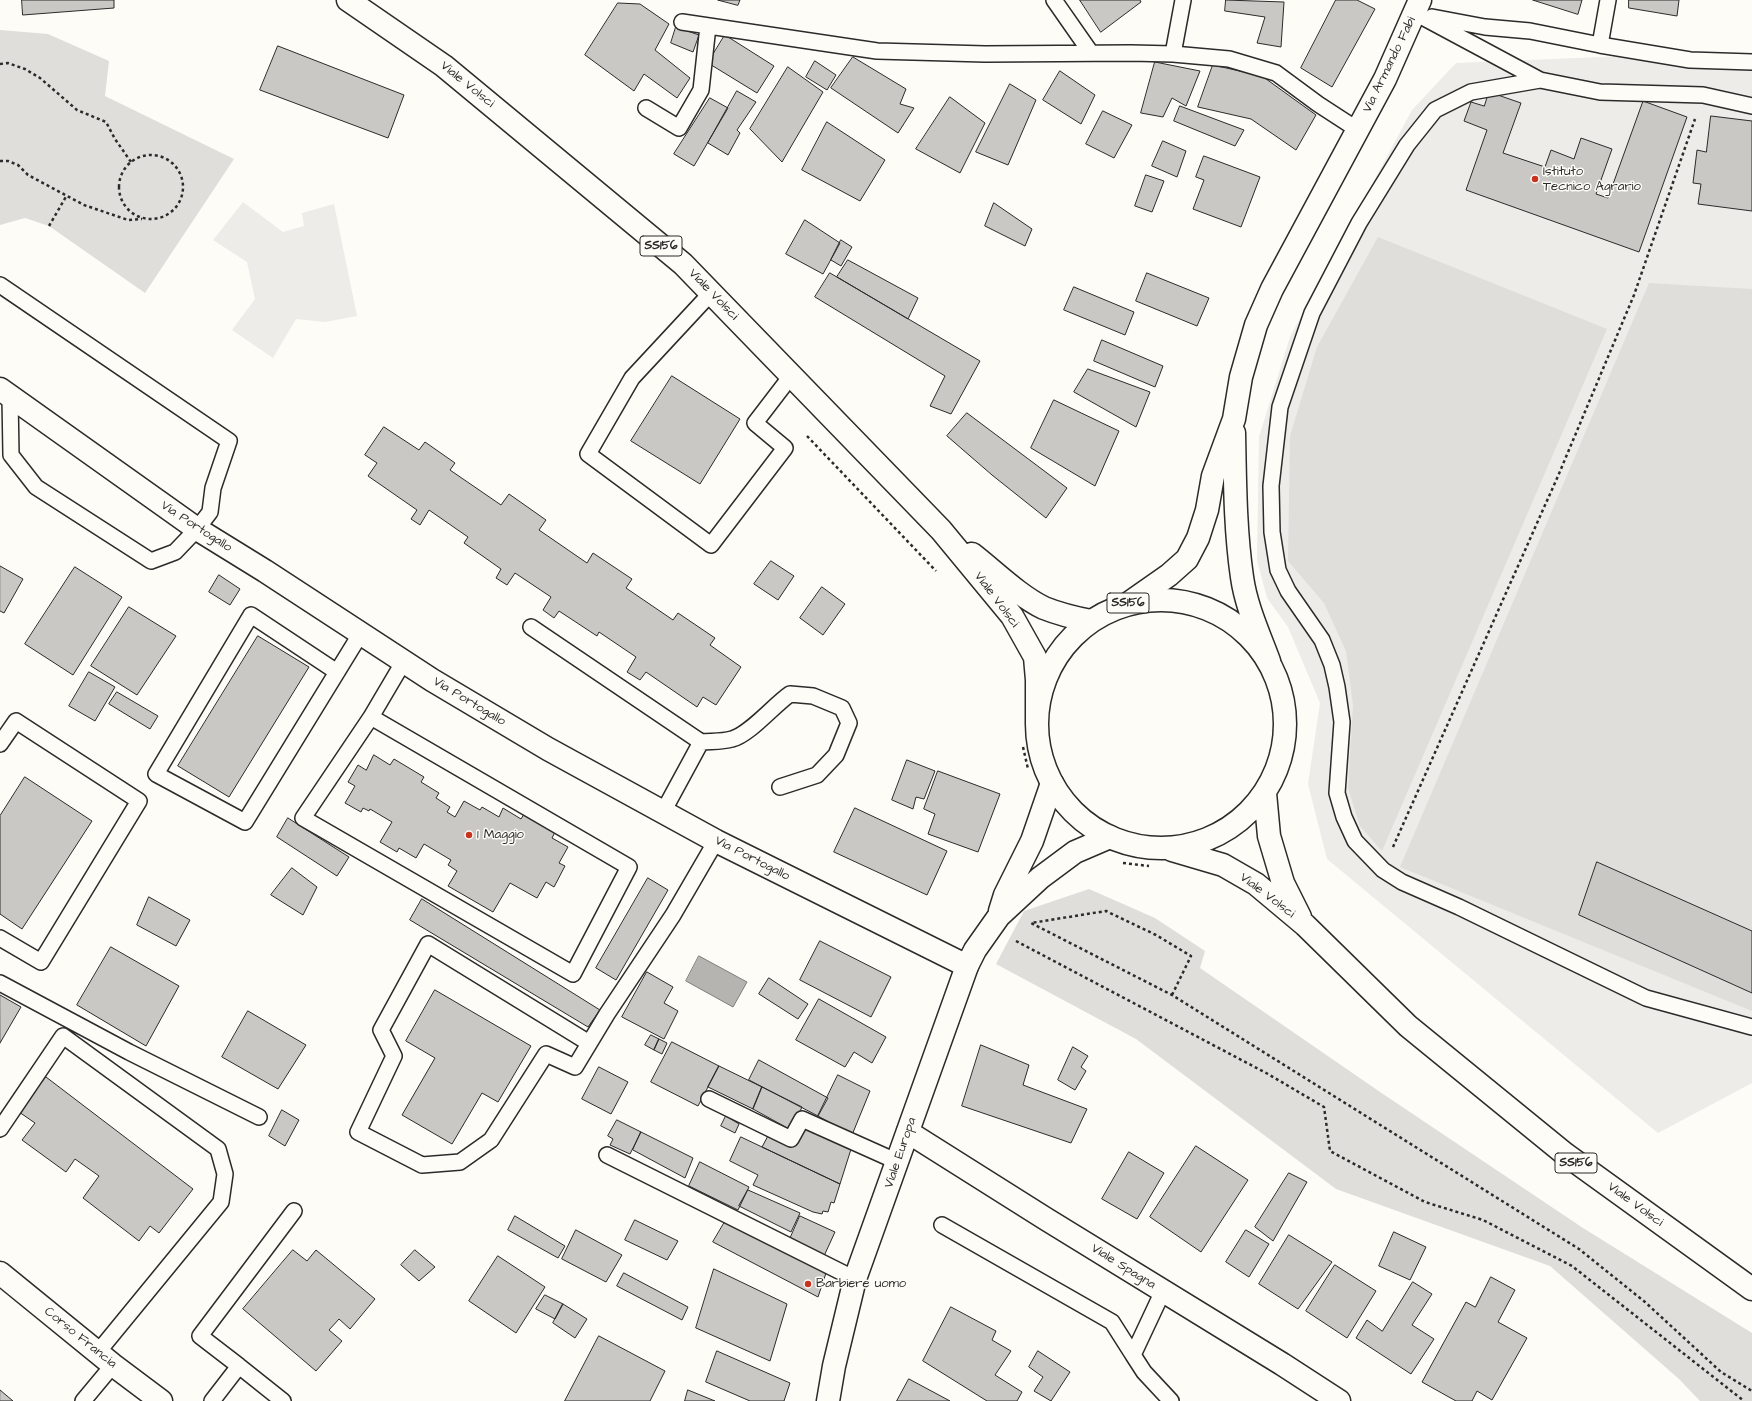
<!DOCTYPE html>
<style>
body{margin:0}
canvas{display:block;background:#fdfcf7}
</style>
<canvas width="1752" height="1401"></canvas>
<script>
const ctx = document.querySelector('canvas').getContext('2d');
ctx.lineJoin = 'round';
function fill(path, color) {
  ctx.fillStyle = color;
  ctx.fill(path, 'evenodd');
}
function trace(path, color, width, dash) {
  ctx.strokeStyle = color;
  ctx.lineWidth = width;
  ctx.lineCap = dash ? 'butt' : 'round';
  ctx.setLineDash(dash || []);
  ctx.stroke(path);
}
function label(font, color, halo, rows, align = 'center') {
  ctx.font = font + ' "Architects Daughter",sans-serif';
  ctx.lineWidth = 3;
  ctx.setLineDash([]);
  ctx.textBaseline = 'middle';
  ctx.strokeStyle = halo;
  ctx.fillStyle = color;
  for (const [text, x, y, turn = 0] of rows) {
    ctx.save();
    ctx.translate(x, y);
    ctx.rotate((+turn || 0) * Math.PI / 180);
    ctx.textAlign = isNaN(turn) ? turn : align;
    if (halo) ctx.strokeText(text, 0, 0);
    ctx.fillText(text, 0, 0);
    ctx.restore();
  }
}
const built = new Path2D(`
 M1649,55L1752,63V1083L1658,1133L1327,859L1308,784L1320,703L1288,627L1267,598L1257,560L1259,437L1290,337L1412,110L1456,63Z
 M243,202L283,232L304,226L302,213L334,204L357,316L325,322L296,319L273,358L232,330L255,299L247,262L213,240Z`);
const green = new Path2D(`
 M0,30L48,34L109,61L105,96L234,159L145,293L49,226L25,218L0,225Z
 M1378,237L1607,329L1382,851L1360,826L1348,788L1353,705L1346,651L1324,603L1288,561L1290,436L1317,347Z
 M1649,283L1752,289V1011L1400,867Z
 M1089,889L1155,918L1205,951L1200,968L1383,1094L1583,1228L1752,1333V1401H1700L1679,1379L1550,1266L1336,1189L1136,1039L996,964L1024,911Z`);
const water = new Path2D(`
 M699,956L747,982L733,1007L686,981Z`);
const building = new Path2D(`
 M22,0H114V8L23,15Z
 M718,0H740L738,5Z
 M1080,0H1140L1141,2L1101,32Z
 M1226,0L1284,2L1281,47L1257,43L1265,17L1225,11Z
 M1336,0H1357L1375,9L1332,87L1301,68Z
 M1533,0H1582L1578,14Z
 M1629,0H1679L1677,16L1629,8Z
 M618,3L640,4L669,24L655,50L690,78L677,98L644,74L634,91L585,55Z
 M676,27L699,35L693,52L671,43Z
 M725,35L774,66L757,93L708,63Z
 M278,46L404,95L388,138L260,90Z
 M853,57L906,89L900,104L914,108L898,133L831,88Z
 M815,61L836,75L827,90L806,77Z
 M1155,62L1200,71L1186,106L1172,98L1163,117L1141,113Z
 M1213,65L1262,76L1316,115L1296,150L1251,119L1198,107Z
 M788,67L823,92L782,162L750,129Z
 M1060,71L1095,95L1081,124L1043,100Z
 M1010,84L1036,100L1008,165L976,152Z
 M737,91L756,102L737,130L740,133L728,155L708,143Z
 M1489,92L1521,103L1503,153L1545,167L1551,150L1574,159L1581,138L1612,149L1596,194L1608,198L1643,101L1687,117L1639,252L1466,190L1487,130L1464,121L1471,102L1484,106Z
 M950,97L985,123L960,173L916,149Z
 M710,98L728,108L694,166L674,154Z
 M1180,106L1244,130L1235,146L1174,121Z
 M1103,111L1132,125L1114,158L1086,144Z
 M1711,116L1752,121V211L1698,204L1701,184L1693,183L1697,150L1706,152Z
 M827,122L885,160L860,201L802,170Z
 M1163,141L1186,151L1177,177L1152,166Z
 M1204,156L1260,177L1241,227L1193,209L1204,180L1196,177Z
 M1146,175L1164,181L1152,212L1135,206Z
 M994,203L1032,229L1025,246L985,226Z
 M805,220L840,243L823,274L786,254Z
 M841,240L852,247L841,266L831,260Z
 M848,260L918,298L908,319L837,277Z
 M830,273L980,361L951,414L930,406L945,376L815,297Z
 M1147,273L1209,298L1197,326L1136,301Z
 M1074,287L1134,312L1125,335L1064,310Z
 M1102,340L1163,366L1155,387L1094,361Z
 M1088,369L1150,392L1136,427L1074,392Z
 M672,376L740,419L700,484L631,441Z
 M1054,400L1119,431L1095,486L1031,448Z
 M967,413L1067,488L1046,518L992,475L947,436Z
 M384,427L419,450L425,442L455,463L450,470L501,505L509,494L546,520L539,530L587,563L593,553L632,579L626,588L673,620L678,613L715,638L710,645L741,667L716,705L703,697L697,707L646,672L640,680L627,672L636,657L599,632L597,636L559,611L554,618L543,610L551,597L515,573L507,585L496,578L501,569L464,543L468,537L429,510L420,525L411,519L417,510L368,476L377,463L365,455Z
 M771,561L794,576L778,600L754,584Z
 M0,566L23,579L4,613L0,611Z
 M75,567L122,597L73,675L25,644Z
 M219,575L240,589L230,605L209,592Z
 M822,587L845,604L823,635L800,618Z
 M129,607L176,636L137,695L91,666Z
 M258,636L309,667L229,797L178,766Z
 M89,672L115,687L95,721L69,706Z
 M117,692L158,716L150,729L109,704Z
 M374,755L390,765L394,759L424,777L421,782L439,793L436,798L450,807L447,812L455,817L464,801L480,810L482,807L499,817L503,808L521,819L524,814L555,832L552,838L568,847L559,863L565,866L554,887L546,882L537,898L510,883L493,912L448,886L457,871L448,865L451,860L424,844L416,858L399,848L397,852L380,842L392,822L370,809L369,811L363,808L361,812L345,803L355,786L348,782L358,765L366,770Z
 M907,760L935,771L924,799L916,797L913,809L892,800Z
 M938,771L1000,794L978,852L928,834L935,814L924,809Z
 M25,777L92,821L22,929L0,914V816Z
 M855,808L947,851L927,895L834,852Z
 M288,818L349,857L337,876L277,837Z
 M1597,862L1752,931V993L1579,915Z
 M292,868L317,887L303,915L271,895Z
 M648,878L668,890L616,980L596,968Z
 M149,897L190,920L176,946L137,925Z
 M422,899L600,1010L588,1027L410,920Z
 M820,941L891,977L871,1017L800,980Z
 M111,947L179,986L146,1046L77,1005Z
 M647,972L673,987L664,1003L678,1011L664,1039L622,1017Z
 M769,978L808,1004L798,1019L759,994Z
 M435,990L531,1046L498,1102L482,1093L452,1144L402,1115L435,1058L406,1041Z
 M0,995L21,1007L0,1043Z
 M819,999L886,1037L872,1063L854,1052L845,1067L796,1040Z
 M248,1011L306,1045L278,1089L222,1057Z
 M651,1035L659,1039L654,1050L645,1045Z
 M659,1039L667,1043L662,1054L654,1050Z
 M672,1042L719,1066L698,1106L651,1082Z
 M981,1045L1029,1065L1023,1085L1087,1109L1071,1143L962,1106Z
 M1073,1047L1088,1056L1081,1067L1086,1071L1075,1090L1058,1080Z
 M759,1060L828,1098L818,1116L749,1080Z
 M719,1066L762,1087L753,1109L708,1087Z
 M599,1067L628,1082L611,1114L582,1099Z
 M838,1075L870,1091L852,1135L818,1116Z
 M46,1077L193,1189L159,1233L150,1226L139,1241L83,1198L99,1176L75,1159L66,1172L22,1140L35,1123L19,1112Z
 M762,1087L802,1107L791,1130L753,1109Z
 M282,1110L299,1120L285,1146L269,1136Z
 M726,1116L739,1124L735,1133L721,1126Z
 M617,1120L641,1132L630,1154L610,1145L613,1139L608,1136Z
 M806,1123L852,1146L840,1184L762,1147L770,1132L797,1144Z
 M641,1132L693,1158L685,1178L633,1150Z
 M741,1137L840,1184L834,1203L831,1202L828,1212L823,1211L822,1214L813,1212L753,1185L758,1175L730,1161Z
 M1196,1146L1248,1180L1201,1252L1150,1217Z
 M1129,1152L1164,1173L1137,1219L1102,1199Z
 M700,1162L749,1187L738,1210L689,1186Z
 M1289,1173L1307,1182L1273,1241L1255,1227Z
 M748,1190L800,1213L791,1232L739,1206Z
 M515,1216L565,1246L558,1258L508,1230Z
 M800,1216L835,1232L824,1256L790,1239Z
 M635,1220L678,1241L667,1260L625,1240Z
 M726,1220L826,1273L818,1297L713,1242Z
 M576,1230L622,1255L606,1282L562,1259Z
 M1246,1230L1269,1244L1249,1277L1226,1262Z
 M1394,1232L1426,1247L1410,1280L1379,1266Z
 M1289,1235L1332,1262L1298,1309L1259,1284Z
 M293,1250L307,1261L316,1250L375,1299L350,1329L339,1319L329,1330L342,1341L316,1371L243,1309Z
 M415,1250L435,1267L419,1281L401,1265Z
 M498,1256L545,1287L516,1333L469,1301Z
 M1335,1265L1376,1291L1347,1338L1306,1311Z
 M714,1269L787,1304L770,1361L696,1328Z
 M624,1273L688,1307L682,1320L617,1286Z
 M1491,1277L1515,1290L1498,1322L1527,1338L1492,1400L1477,1391L1472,1401H1456L1422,1382L1466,1302L1475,1307Z
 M1413,1282L1432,1294L1412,1325L1434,1339L1411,1374L1356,1338L1367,1320L1382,1331Z
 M545,1295L563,1304L555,1319L536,1309Z
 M563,1304L587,1319L575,1338L553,1323Z
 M951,1307L996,1331L992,1340L1011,1351L995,1375L1022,1392L1017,1401H987L923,1361Z
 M599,1336L665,1371L650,1401H565Z
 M717,1351L790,1383L784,1401H750L706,1382Z
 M1038,1351L1070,1372L1051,1401L1034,1391L1043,1377L1029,1367Z
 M909,1379L950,1401H897Z
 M0,1390L13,1401H0Z
 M688,1390L715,1401H685Z`);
const path = new Path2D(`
 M0,64L8,63L25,69L40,78L77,110L106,122L115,139L131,162
 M119 187a32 32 0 1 1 64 0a32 32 0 1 1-64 0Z
 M0,161H8L18,165L28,175L84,205L128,220L142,219
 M49,226L67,195
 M807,436L936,571
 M1023,747L1028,769
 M1393,847L1558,476L1634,295L1695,119
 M1123,863L1149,866
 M1016,941L1268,1074L1324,1107L1330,1151L1425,1202L1483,1220L1572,1266L1744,1401
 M1172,995L1191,956L1156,935L1106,911L1031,923L1172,995L1579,1249L1645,1302L1721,1372L1752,1391`);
const service = new Path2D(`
 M1054,0L1091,53
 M1415,13L1540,80L1600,92L1703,95L1752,106
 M1432,17L1485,27L1530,31L1600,45L1608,0
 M682,22L877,51L985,54L1131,53L1173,54L1229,59L1276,73L1318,104L1358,130
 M1600,45L1690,60L1752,62
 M1173,54L1183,0
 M1540,80L1471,92L1435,110L1407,145L1359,223L1312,313L1280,407L1271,486L1272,532L1278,570L1288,591L1322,640L1332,665L1337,687L1342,722L1337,793L1344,817L1355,841L1383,870L1402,882L1459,907L1646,998L1752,1027
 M646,108L679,128L701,90L708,26
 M0,285L229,441L213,488L210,512L197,529L175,552L151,561L36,487L11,455L10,397
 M711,293L632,378L588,454L711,545L785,448L755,423L791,376
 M531,627L701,742L663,812
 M337,672L251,615L156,774L245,822L361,633
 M371,717L303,818L573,974L629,867L371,717L404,661
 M701,742C711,741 722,742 732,739C749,735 774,705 790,694L813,696L842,708L849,723L836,755L817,775L780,787
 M0,744L16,721L139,801L41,962L0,938
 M0,983L129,1052L259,1117
 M589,1043L428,944L381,1030L394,1056L358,1132L422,1165L460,1162L491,1140L546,1054L575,1067L607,1014L673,915L716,841
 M709,1099L791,1139L802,1119L898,1162
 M0,1129L63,1036L218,1149L225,1174L221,1202L98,1352
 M607,1155L855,1279
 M942,1225L1112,1322L1133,1355
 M1163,1291L1133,1355L1144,1372L1171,1401
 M239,1366L200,1336L294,1211
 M83,1401L113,1365
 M212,1401L239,1366L283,1401`);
const minor = new Path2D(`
 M0,389L197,529L265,571L432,680L548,749L716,841L967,966
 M908,1132L1046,1219L1282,1364L1339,1401
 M0,1273L113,1365L161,1401`);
const tertiary = new Path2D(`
 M1234,433C1235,480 1235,529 1242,577C1246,606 1259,634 1269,661
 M1129,603L1169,575L1187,559L1198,538L1207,510L1213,476L1234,419L1241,377L1256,325L1272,289L1385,79L1420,0
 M1000,911L1005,895L1032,841L1052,783
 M828,1401L834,1366L855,1279L967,966L975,950L999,916L1040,878L1075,852L1110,837`);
const primary = new Path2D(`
 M348,0L444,66L683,264L941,530L1012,616L1035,657L1037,680V724
 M972,554C994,571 1019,596 1044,608C1059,614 1075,618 1091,621
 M1037 724a124 124 0 1 1 248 0a124 124 0 1 1-248 0Z
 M1265,793L1269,836L1283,883L1300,917
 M1172,850L1223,865L1256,884L1305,925L1408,1026L1565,1154L1752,1289`);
const markers = [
 [1535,179,4,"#c8321e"],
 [469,835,4,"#c8321e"],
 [808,1284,4,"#c8321e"]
];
const shields = [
 [661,246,42],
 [1128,603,42],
 [1576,1163,42]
];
const shieldNames = [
 ["SS156",661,246],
 ["SS156",1128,603],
 ["SS156",1576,1163]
];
const streetNames = [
 ["Via Armando Fabi",1390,65,-64],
 ["Viale Volsci",467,85,39],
 ["Viale Volsci",713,295,46],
 ["Via Portogallo",196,527,33],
 ["Viale Volsci",996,600,53],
 ["Via Portogallo",469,702,31],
 ["Via Portogallo",752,859,27],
 ["Viale Volsci",1267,896,37],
 ["Viale Europa",901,1153,-71],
 ["Viale Volsci",1635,1205,36],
 ["Viale Spagna",1123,1267,32],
 ["Corso Francia",80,1338,39]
];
const poiNames = [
 ["Istituto",1543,172],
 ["Tecnico Agrario",1543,187],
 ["1 Maggio",477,835],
 ["Barbiere uomo",816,1284]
];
fill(built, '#edece8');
fill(green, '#dfdeda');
fill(water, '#b5b4b1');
trace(water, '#7e7d7b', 1);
fill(building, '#c9c8c4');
trace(building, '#2b2b2b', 1);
trace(service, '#2b2b2b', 18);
trace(minor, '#2b2b2b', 25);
trace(tertiary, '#2b2b2b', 25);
trace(primary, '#2b2b2b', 25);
trace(path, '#2b2b2b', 2.5, [3, 3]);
trace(service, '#fdfcf7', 15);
trace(minor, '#fdfcf7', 22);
trace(tertiary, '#fdfcf7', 22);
trace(primary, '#fdfcf7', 22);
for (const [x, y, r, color] of markers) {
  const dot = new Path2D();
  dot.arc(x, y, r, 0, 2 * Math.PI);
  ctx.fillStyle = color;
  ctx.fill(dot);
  trace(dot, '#fdfcf7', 1.5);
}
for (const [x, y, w] of shields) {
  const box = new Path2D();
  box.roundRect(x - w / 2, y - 10, w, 20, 3);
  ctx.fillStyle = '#fdfcf7';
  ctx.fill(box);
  trace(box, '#2b2b2b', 1);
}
label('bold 12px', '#2b2b2b', null, shieldNames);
label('13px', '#2b2b2b', '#fdfcf7', streetNames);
label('13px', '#2b2b2b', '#fdfcf7', poiNames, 'left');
</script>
